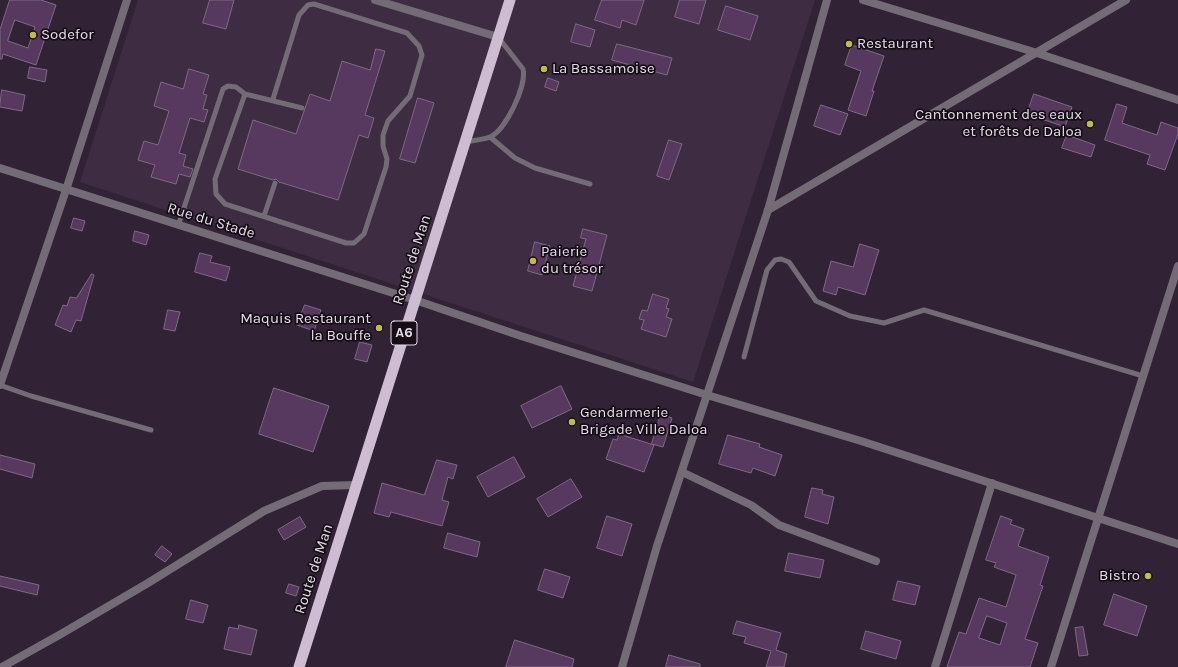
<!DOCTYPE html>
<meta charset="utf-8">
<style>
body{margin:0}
canvas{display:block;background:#312235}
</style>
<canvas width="1178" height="667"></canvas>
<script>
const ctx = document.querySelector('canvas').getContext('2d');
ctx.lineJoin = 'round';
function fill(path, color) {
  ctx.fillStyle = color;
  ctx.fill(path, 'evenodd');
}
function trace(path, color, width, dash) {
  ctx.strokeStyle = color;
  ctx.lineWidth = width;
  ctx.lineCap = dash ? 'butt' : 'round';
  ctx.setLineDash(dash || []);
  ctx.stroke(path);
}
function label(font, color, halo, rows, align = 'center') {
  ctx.font = font + ' Karla,sans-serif';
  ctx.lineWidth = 3.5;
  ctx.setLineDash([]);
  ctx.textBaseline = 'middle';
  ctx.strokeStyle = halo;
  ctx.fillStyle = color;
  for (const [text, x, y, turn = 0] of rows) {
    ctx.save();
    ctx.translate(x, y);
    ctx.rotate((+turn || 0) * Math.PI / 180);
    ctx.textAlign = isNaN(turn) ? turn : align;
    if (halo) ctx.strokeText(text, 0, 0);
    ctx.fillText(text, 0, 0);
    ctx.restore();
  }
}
const built = new Path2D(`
 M138,0H815L693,382L80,182Z`);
const building = new Path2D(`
 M10,0H41L56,5L36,65L3,54L2,59H0V30ZM15,20L35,27L28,48L8,41Z
 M210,0H234L226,29L203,23Z
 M602,0H644L636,25L622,20L620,28L595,20Z
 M680,0H706L699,24L675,17Z
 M726,6L758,16L750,40L718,30Z
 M576,24L595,30L590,47L571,42Z
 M617,44L672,58L667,75L612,60Z
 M852,45L884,56L872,91H874L866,116L848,110L861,71L845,65Z
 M376,49L385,51L365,115L374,118L368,138L359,135L338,200L279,182L276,179L273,180L238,169L253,120L296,134L310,94L330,101L342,61L370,70Z
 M30,67L47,70L45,82L28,78Z
 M189,69L209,75L203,94L207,95L203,109L208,110L204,122L190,118L179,153L186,155L183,166L193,169L190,177L179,174L176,184L151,177L155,165L138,160L144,141L158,145L169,111L154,106L161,82L183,89Z
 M548,78L559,82L556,91L545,87Z
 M2,90L25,95L22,111L0,107Z
 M1034,94L1072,107L1065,127L1027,114Z
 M418,98L434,103L415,163L400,159Z
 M1117,104L1127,107L1122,123L1157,135L1161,122L1178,128V134L1165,170L1147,164L1150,155L1105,140Z
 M821,105L848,114L840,135L814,126Z
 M1067,135L1095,145L1091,157L1062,148Z
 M669,140L682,144L669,180L657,176Z
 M74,218L85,221L82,231L71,228Z
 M583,229L607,235L592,291L573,286L586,239L581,238Z
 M135,231L149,235L146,245L133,241Z
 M535,242L550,246L542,275L528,271Z
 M860,244L879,250L865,295L838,287L836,295L823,291L831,261L853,267Z
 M200,253L212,256L210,262L230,267L226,281L195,272Z
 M92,274L94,275L81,321L76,320L71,332L55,325L63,305L67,306L70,297L76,298Z
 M653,294L669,299L666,308L669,309L666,317L672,319L666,337L641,329L644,320L639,319L642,310L647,311Z
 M305,305L321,310L314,331L297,325Z
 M168,310L180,312L175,331L164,329Z
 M360,342L372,345L367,362L355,359Z
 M561,386L572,409L532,428L521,406Z
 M274,388L329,406L313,452L259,434Z
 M661,414L672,418L663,447L652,444Z
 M619,434L654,445L644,472L606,459L613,439L617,440Z
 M728,435L760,444L759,447L782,455L775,476L753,468L751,473L719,464Z
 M0,455L35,464L32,478L0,469Z
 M514,457L525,477L488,497L477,477Z
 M437,460L457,465L453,479L448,477L442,500L449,502L442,526L391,512L389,517L374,513L382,483L424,495Z
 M571,479L582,497L548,517L537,499Z
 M812,488L823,490L822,494L834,497L828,524L805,517Z
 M607,516L632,524L622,556L597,548Z
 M1001,516L1012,520L1010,524L1024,529L1018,546L1049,557L1040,585L1043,586L1025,639L1038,643L1030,667H947L959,632L966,634L979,598L1006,607L1016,575L994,567L996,563L986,560ZM987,616L1007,623L1000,645L979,638Z
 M300,517L306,527L284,540L278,530Z
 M448,533L480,542L477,557L444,548Z
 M162,546L172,554L165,562L155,555Z
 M789,553L824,560L820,578L785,571Z
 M545,569L570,577L563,598L538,590Z
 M0,576L39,585L37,595L0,586Z
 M898,581L920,586L915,605L893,600Z
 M289,584L299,587L296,596L286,593Z
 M1114,594L1147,606L1137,636L1104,625Z
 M191,600L208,605L203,623L186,619Z
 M737,621L781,633L776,650L787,654L784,667H766L771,651L744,643L746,637L733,634Z
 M239,625L257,630L251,655L224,649L229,627L238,629Z
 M1083,627L1088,655L1079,656L1075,628Z
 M866,631L901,641L896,659L861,649Z
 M515,640L574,659L572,667H506Z
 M669,655L700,664V667H666Z`);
const service = new Path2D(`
 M245,94L215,179L216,194L225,204L346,243H354L364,234L386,167L387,159L383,146V135L388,121L410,96L422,55L419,46L407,33L314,4L308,5L299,15L273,99
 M490,137L515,158L535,168L590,184
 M466,142C473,140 483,140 490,137C506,130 527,85 523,69L498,37
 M264,216L275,183
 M178,226L223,89L228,86L236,87L245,94L302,108
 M744,357L767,270L775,260L781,259L789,262L816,301L850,316L884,323L924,310L1143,376
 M0,385L31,396L151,430`);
const minor = new Path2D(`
 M375,0L498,37
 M863,0L1034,52L1178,100
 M0,168L415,300
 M768,210L1126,0
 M0,385L66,190L127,0
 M682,472L751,505L779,525L876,561
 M2,667L61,634L148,583L264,511L322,486L356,485
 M935,667L992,483
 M1051,667L1178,266`);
const tertiary = new Path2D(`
 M415,300L521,336L707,395L861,441L1178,544
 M622,667L657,546L768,210L827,0`);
const trunk = new Path2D(`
 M299,667L510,0`);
const markers = [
 [33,35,4,"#bebf42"],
 [849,44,4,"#bebf42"],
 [544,69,4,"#bebf42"],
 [1090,124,4,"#bebf42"],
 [533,261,4,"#bebf42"],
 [379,328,4,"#bebf42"],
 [572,422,4,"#bebf42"],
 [1148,576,4,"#bebf42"]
];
const shields = [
 [404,333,26]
];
const shieldNames = [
 ["A6",404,333]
];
const poiNames = [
 ["Sodefor",41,35],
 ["Restaurant",857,44],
 ["La Bassamoise",552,69],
 ["Cantonnement des eaux",1082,115,"right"],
 ["et forêts de Daloa",1082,132,"right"],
 ["Paierie",541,252],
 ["du trésor",541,269],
 ["Maquis Restaurant",371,319,"right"],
 ["la Bouffe",371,336,"right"],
 ["Gendarmerie",580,413],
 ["Brigade Ville Daloa",580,430],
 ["Bistro",1140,576,"right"]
];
const streetNames = [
 ["Rue du Stade",211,221,17],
 ["Route de Man",412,260,-72],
 ["Route de Man",314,569,-72]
];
fill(built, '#3e2c43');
fill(building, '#57385e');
trace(building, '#7c6b81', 1);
trace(service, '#736b75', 5);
trace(minor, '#736b75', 8);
trace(tertiary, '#736b75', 8);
trace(trunk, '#cebcd2', 11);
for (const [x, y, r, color] of markers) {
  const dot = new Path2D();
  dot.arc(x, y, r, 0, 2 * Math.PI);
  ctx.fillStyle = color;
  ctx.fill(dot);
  trace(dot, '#150e16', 1.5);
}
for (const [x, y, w] of shields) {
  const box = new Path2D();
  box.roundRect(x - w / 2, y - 12, w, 24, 3);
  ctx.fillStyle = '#150e16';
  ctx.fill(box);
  trace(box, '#e5dbe8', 1);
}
label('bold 14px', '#e5dbe8', null, shieldNames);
label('15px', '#e5dbe8', '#150e16', poiNames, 'left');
label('15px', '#e5dbe8', '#150e16', streetNames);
</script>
